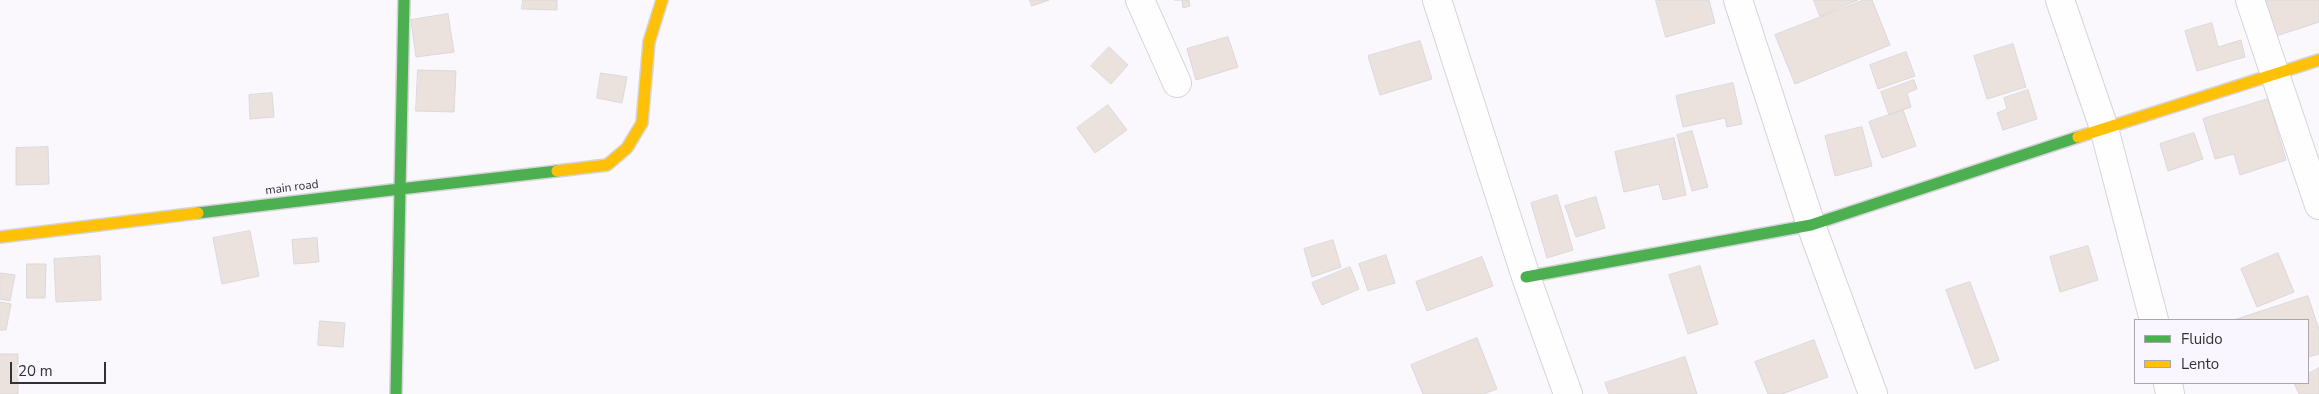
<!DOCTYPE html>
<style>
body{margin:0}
#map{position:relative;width:2319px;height:394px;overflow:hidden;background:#faf8fd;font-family:"Nunito Sans",sans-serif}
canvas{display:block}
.legend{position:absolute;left:2134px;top:319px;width:175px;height:65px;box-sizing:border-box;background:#f9f6ff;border:1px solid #a9a7ae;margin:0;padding:6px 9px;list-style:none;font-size:15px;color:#323134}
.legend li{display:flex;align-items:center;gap:10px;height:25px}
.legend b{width:25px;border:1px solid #a9a7ae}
.scale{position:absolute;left:10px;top:362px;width:96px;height:22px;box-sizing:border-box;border:2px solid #323134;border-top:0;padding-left:6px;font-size:15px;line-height:18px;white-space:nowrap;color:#323134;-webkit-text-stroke:4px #f9f6ff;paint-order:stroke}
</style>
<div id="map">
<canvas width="2319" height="394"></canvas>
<ul class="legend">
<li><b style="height:6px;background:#4caf50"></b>Fluido</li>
<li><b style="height:6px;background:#ffc107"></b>Lento</li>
</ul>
<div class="scale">20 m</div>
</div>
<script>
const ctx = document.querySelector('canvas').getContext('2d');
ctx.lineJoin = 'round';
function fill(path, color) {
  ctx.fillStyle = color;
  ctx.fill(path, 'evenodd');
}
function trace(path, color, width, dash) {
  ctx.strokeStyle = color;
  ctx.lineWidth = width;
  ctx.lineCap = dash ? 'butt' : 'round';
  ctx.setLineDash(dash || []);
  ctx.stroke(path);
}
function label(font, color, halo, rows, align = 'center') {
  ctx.font = font + ' "Nunito Sans",sans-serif';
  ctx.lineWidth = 4.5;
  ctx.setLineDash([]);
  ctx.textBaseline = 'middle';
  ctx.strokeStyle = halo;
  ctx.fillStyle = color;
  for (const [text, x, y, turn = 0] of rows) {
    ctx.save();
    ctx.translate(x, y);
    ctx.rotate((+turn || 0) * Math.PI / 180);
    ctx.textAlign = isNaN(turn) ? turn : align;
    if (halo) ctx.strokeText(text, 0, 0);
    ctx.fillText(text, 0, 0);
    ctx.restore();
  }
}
const building = new Path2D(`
 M523,0H557V10L522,9Z
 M1030,0H1049L1032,6Z
 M1175,0H1189L1190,6L1183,8L1182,0Z
 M1656,0H1709L1715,23L1666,37Z
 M1814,0H1858L1820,16Z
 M1864,0H1872L1890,45L1795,84L1775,35Z
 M2258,0H2319V22L2270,38Z
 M448,14L454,52L416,57L411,20Z
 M2212,23L2218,47L2241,40L2245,57L2197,71L2185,31Z
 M1228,37L1238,67L1196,80L1187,49Z
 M1420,41L1432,79L1380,95L1368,56Z
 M2013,44L2026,87L1987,99L1974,56Z
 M1109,47L1128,65L1111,84L1091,66Z
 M1906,52L1915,76L1878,89L1870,65Z
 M418,70L456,71L454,112L416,111Z
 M601,73L627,77L622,103L597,98Z
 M1914,80L1917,89L1907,93L1911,107L1889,115L1881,92Z
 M1733,83L1742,124L1727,127L1725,118L1683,127L1676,96Z
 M2028,90L2037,119L2003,130L1997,113L2007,109L2004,98Z
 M272,93L274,117L250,119L249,95Z
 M2268,99L2286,160L2240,175L2234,154L2215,159L2203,119Z
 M1108,105L1127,130L1095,153L1077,128Z
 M1903,110L1916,146L1882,158L1869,122Z
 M1862,127L1872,166L1835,176L1825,136Z
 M1692,131L1708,187L1692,191L1677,135Z
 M2194,133L2203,159L2168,171L2160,144Z
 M1674,138L1686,195L1663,200L1659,184L1624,192L1615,152Z
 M48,147L49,184L16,185V148Z
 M1557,195L1573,250L1547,258L1531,203Z
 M1596,197L1605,228L1576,237L1565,206Z
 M250,231L259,276L222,284L213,238Z
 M317,238L319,262L294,264L292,240Z
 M1333,240L1341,267L1312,277L1304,249Z
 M2088,246L2098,280L2060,292L2050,257Z
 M2278,253L2294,292L2257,307L2241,269Z
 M1386,255L1395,283L1368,291L1359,264Z
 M100,256L101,300L56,302L54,259Z
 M1482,257L1493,286L1427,311L1416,282Z
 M27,264H46L45,298H27Z
 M1700,266L1718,324L1688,334L1669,275Z
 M1350,267L1359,289L1322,305L1312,283Z
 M0,273L15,275L10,301L0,299Z
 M1970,282L1999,360L1975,369L1946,290Z
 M2308,296L2319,330V354L2308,357V320H2234Z
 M0,302L11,304L6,330H0Z
 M320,321L345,323L343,347L318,345Z
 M1477,338L1497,389L1483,394H1423L1411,365Z
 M1814,340L1828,377L1782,394H1768L1755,362Z
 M0,354H18V394H0Z
 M1685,357L1697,394H1609L1605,383Z
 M2319,368V394H2299L2294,383H2308V374Z`);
const street = new Path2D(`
 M1140,0L1177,83
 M1437,0L1526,277L1568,394
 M1738,0L1811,225L1873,394
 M2060,0L2104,128L2154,320
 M2250,0L2319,205
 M2168,383L2170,394`);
const fast = new Path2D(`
 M198,213L400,189L404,0
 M1526,277L1811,225L2078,137
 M396,394L400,189L557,171`);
const slow = new Path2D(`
 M2078,137L2319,60
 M557,171L607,165L627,148L642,123L649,42L662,0
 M0,237L198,213`);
const streetNames = [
 ["main road",292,188,-7]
];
fill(building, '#ebe2de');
trace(building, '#dad8d9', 1);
trace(street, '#d5d4d8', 30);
trace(fast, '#d5d4d8', 14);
trace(slow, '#d5d4d8', 14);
trace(street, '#fefeff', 28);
trace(fast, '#4caf50', 11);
trace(slow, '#ffc107', 11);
label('12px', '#323134', '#f9f6ff', streetNames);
</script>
